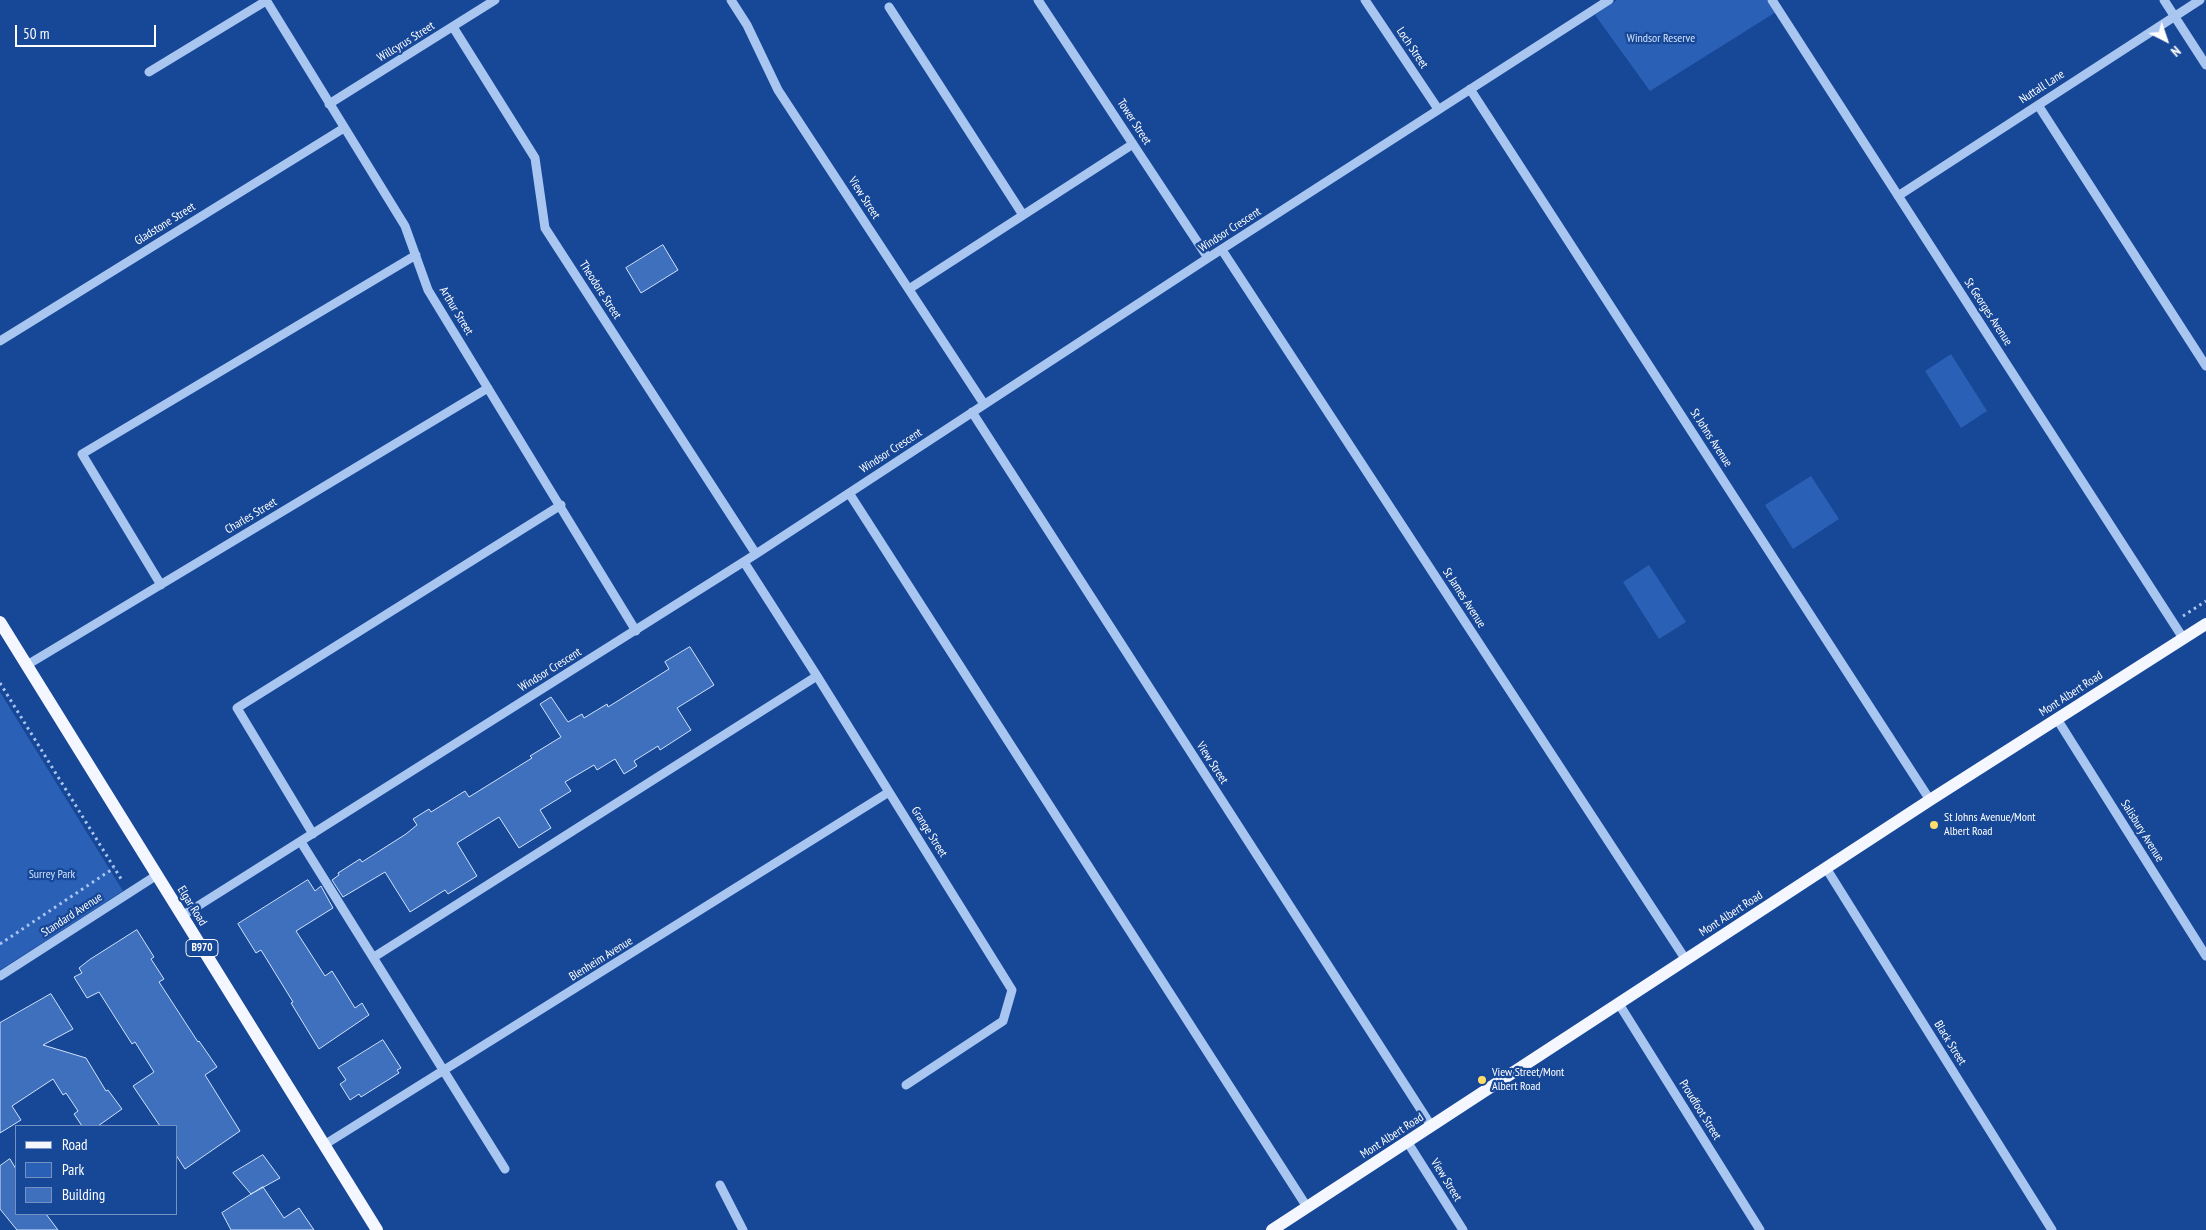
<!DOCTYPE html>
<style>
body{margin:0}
#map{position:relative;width:2206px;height:1230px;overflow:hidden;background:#174797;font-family:"PT Sans Narrow",sans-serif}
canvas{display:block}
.legend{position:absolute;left:15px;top:1125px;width:162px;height:90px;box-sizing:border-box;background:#174797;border:1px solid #7491c1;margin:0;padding:6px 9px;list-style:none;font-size:15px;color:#fff}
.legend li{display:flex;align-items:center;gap:10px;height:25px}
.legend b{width:25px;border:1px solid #7491c1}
.north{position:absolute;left:2141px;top:15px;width:50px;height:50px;-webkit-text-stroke:4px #174797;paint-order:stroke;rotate:139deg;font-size:14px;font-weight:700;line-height:20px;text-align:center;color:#fff}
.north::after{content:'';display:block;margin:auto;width:18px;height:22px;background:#fff;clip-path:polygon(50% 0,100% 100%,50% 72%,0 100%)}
.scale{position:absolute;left:15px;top:25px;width:141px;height:22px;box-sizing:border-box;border:2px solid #fff;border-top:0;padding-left:6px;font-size:15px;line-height:18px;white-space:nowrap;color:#fff;-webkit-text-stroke:4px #174797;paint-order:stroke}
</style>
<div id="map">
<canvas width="2206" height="1230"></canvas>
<ul class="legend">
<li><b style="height:6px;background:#f4f7ff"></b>Road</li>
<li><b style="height:14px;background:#2a60b5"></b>Park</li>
<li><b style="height:14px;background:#3f70be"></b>Building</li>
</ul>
<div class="north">N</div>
<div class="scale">50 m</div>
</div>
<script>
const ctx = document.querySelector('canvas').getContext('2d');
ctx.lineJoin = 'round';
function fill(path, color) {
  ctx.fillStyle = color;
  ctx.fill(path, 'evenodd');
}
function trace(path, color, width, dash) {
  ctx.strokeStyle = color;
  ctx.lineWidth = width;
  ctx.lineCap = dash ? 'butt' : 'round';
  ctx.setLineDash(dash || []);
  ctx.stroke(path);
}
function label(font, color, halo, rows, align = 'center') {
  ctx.font = font + ' "PT Sans Narrow",sans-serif';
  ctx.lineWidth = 4.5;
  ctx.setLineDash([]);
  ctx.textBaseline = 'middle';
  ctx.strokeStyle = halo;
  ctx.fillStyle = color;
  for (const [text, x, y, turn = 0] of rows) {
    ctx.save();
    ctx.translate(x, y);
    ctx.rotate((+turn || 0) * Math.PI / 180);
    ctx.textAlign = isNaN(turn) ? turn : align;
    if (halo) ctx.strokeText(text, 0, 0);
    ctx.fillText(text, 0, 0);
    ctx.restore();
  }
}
const green = new Path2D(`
 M1617,0H1767L1776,12L1650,91L1595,15Z
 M1951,354L1987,411L1961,428L1925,371Z
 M1811,476L1839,519L1793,549L1765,505Z
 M1649,565L1686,622L1659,639L1623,582Z
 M0,692L123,891L0,970Z`);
const building = new Path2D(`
 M663,245L678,270L641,293L626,268Z
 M690,647L714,685L677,708L691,730L660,750L658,746L634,761L637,766L624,774L615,759L597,770L594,765L565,782L571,791L540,810L551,828L519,848L499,817L457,843L477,876L448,894L445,890L410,912L385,872L343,897L332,880L339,875L338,873L360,859L362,862L406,834L417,825L413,819L429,809L431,812L465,791L469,797L532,758L530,756L561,737L540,704L551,697L568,722L582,714L584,718L607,704L608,707L669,669L665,662Z
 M308,880L315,891L321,886L333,908L296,931L325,976L332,971L355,1008L362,1003L369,1015L319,1049L291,1003L293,1002L261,950L256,953L238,924Z
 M137,930L154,957L151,959L164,979L159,982L198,1042L199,1041L217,1067L205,1075L240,1131L185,1169L176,1155V1126H160L133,1086L154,1072L135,1042L132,1044L99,992L87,998L74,977L82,973L79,968L89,960Z
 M51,994L73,1029L43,1045L86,1058L106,1091L108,1090L122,1109L98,1126H82L74,1114L78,1111L66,1093L63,1095L53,1079L12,1106L21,1120L0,1133V1023Z
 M383,1040L401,1068L397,1070L399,1073L361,1097L359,1094L350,1100L340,1084L346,1080L338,1068Z
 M263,1155L280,1178L251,1194L233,1173Z
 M10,1159L16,1169V1214H46L58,1230H17L0,1209V1166Z
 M263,1187L284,1218L299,1208L314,1230H231L222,1213Z`);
const path = new Path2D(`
 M2183,616L2206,601
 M0,683L123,882
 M0,944L114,868`);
const minor = new Path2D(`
 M266,0L405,226L428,290L636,631
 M731,0L747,25L778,90L984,404
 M1038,0L1208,258
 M1365,0L1438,109
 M1772,0L2183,638
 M2164,0L2206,65
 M889,7L1023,215
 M453,27L535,158L545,228L756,554
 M149,72L266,1
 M1470,89L1930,800
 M329,104L495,0
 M2038,105L2206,366
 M1898,196L2200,0
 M1222,250L1686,960
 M909,289L1133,144
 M0,341L344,128
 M972,412L1432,1127
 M849,493L1307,1207
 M744,562L817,676L1012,990L1003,1021L906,1085
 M161,585L82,454L416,255
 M27,665L488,388
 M2057,719L2206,956
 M313,834L237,708L561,505
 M301,842L505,1169
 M1826,868L2052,1230
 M182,916L756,554L1208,258L1609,0
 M374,957L817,676
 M0,976L157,875
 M1619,1004L1760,1230
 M1408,1143L1463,1230
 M324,1145L889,792
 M720,1185L743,1230`);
const major = new Path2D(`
 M0,622L377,1230
 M1272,1230L1930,800L2206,624`);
const markers = [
 [1934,825,5,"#ffdd6a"],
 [1482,1080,5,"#ffdd6a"]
];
const shields = [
 [202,948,32]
];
const shieldNames = [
 ["B970",202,948]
];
const parkNames = [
 ["Windsor Reserve",1661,39],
 ["Surrey Park",52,875]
];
const streetNames = [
 ["Willcyrus Street",406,42,-32],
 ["Loch Street",1412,48,56],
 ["Nuttall Lane",2042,87,-33],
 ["Tower Street",1134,122,57],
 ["View Street",864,198,57],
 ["Gladstone Street",165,224,-32],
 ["Windsor Crescent",1230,230,-33],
 ["Theodore Street",600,290,57],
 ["Arthur Street",456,311,59],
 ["St Georges Avenue",1988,312,57],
 ["St Johns Avenue",1711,438,57],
 ["Windsor Crescent",891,451,-33],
 ["Charles Street",251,516,-31],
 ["St James Avenue",1464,598,57],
 ["Windsor Crescent",550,670,-32],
 ["Mont Albert Road",2071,694,-33],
 ["View Street",1212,763,57],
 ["Salisbury Avenue",2142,831,58],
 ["Grange Street",929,832,58],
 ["Elgar Road",192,906,58],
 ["Mont Albert Road",1731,914,-33],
 ["Standard Avenue",72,915,-33],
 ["Blenheim Avenue",601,959,-32],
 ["Black Street",1950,1043,58],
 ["Proudfoot Street",1700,1110,58],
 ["Mont Albert Road",1392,1136,-33],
 ["View Street",1446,1180,58]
];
const poiNames = [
 ["St Johns Avenue/Mont",1944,818],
 ["Albert Road",1944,832],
 ["View Street/Mont",1492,1073],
 ["Albert Road",1492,1087]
];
fill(green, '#2a60b5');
fill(building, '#3f70be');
trace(building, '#d1e2fc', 1);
trace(path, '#a9c6f1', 3, [2.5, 4]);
trace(minor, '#a9c6f1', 9);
trace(major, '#f4f7ff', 12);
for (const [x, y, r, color] of markers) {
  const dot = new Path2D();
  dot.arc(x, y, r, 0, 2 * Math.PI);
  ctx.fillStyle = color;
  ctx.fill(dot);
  trace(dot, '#174797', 2);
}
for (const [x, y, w] of shields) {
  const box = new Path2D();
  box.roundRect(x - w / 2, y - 8.5, w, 17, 4);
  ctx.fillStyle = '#174797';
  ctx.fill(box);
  trace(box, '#fff', 1);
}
label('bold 11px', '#fff', null, shieldNames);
label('12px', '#d1e2fc', '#174797', parkNames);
label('12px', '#fff', '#174797', streetNames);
label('12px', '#fff', '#174797', poiNames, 'left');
</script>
